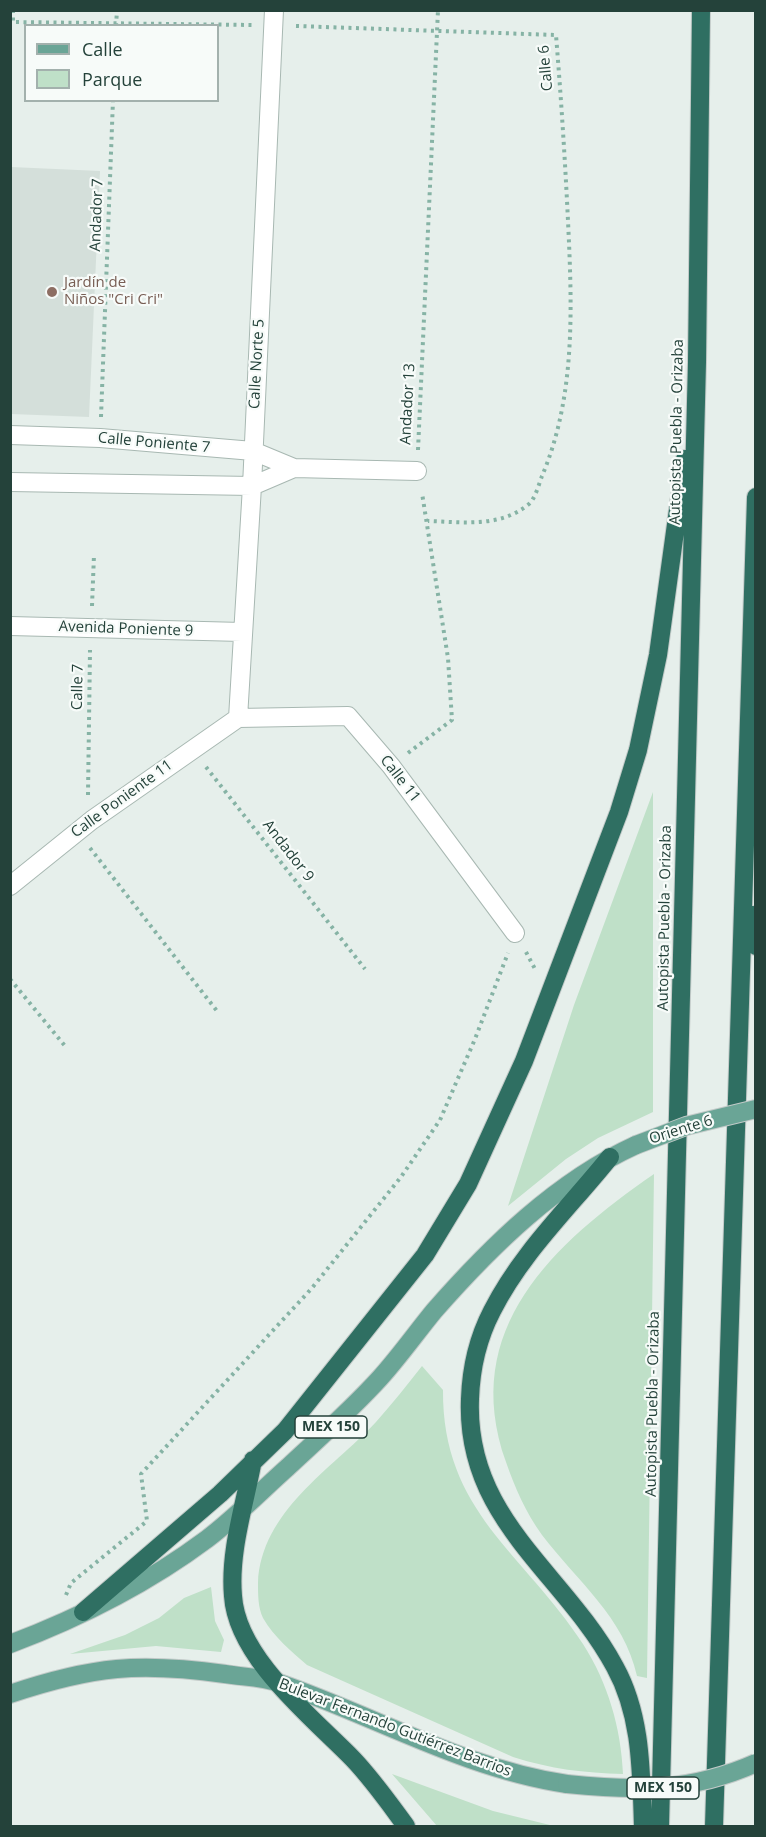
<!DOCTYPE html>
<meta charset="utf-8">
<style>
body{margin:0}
#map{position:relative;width:766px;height:1837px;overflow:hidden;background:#e6efeb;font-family:"Open Sans",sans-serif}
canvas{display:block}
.frame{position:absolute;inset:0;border:12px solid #24423a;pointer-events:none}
.legend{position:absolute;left:24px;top:24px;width:195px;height:78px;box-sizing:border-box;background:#f7fbf9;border:2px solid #a3b1ad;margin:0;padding:8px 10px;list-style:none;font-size:18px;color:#24423a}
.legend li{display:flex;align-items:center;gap:12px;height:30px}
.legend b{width:30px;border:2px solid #a3b1ad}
</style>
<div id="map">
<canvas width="766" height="1837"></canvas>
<div class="frame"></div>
<ul class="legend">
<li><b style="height:8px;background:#6aa596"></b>Calle</li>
<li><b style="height:16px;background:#bfe0c8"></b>Parque</li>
</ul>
</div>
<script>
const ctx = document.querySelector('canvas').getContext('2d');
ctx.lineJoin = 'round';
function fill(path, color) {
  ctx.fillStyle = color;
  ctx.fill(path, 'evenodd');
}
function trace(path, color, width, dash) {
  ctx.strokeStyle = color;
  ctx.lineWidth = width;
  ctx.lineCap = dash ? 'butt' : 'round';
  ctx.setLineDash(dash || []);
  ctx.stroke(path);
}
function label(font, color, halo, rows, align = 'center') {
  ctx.font = font + ' "Open Sans",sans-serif';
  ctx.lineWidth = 4.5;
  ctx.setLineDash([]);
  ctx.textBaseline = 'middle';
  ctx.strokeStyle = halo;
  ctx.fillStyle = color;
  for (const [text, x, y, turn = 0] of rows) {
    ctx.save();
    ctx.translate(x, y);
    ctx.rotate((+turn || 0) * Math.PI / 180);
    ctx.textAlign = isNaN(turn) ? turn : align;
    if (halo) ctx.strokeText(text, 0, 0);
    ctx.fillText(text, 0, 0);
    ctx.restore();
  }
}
const built = new Path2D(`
 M11,167L100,171L89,417L11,414Z`);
const green = new Path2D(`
 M653,792V1112L598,1138L566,1159L508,1206L574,1005Z
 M654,1174L647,1678L637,1676C624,1617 577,1581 542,1535C526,1513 515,1488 506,1462C459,1329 553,1244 654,1174Z
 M422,1366L443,1390C442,1512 524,1553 583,1644C608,1683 621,1728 623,1774C584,1773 551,1769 513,1757L307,1665C291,1651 274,1637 263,1618C258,1608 258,1594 258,1583C261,1511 331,1470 376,1422C392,1404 407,1385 422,1366Z
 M211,1587L215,1621L224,1640L221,1652L156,1646L70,1654L125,1635L159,1618L184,1598Z
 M392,1774L493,1811L554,1826H437Z`);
const path = new Path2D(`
 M13,10V22L252,25
 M116,26L117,10
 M296,26L556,35C561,97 565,158 568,221C572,306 576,396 542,476C539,484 535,499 529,504C500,528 463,522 428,521
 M101,417L113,100
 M418,450L438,10
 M92,606L94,555
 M408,753L452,720L448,658L422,493
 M206,767L365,969
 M88,795L90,650
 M90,848L217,1011
 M526,952L535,969
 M10,979L65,1046
 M66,1595L71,1583L147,1521L141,1474L312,1288L401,1177L440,1120L475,1039L508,953`);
const minor = new Path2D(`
 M10,435L100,438L253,451L294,468L417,471
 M10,482L252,486L294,468
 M10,626L242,632
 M238,718L252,486L274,10
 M238,718L348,716L391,766L515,933
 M10,886L92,820L238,718`);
const primary = new Path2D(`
 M10,1644C79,1618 148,1583 207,1539C235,1518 261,1491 288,1467C319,1438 351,1410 380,1378C399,1357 416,1333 434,1311C491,1246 557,1181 636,1145
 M10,1694C93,1666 140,1662 225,1674C243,1677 263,1677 279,1683C375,1716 465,1769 567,1784`);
const motorway = new Path2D(`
 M753,915L756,946
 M610,1157C569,1208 522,1252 492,1311C478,1338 471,1368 470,1399C465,1520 564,1572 615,1667C642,1716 641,1772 643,1826
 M253,1460C245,1504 229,1551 233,1596C237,1658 312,1717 353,1759C373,1780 389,1803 406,1826
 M83,1612L220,1494L285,1431L425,1255L468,1184L524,1061L619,812L638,750L658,655L685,459
 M660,1826L697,362L701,10
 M714,1826L756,497`);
const primaryBridge = new Path2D(`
 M636,1145L686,1126L756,1109
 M567,1784C635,1791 691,1792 756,1763`);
const markers = [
 [52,292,6,"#8d6e63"]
];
const shields = [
 [331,1427,72],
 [663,1788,72]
];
const shieldNames = [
 ["MEX 150",331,1427],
 ["MEX 150",663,1788]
];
const streetNames = [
 ["Calle 6",546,68,-95],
 ["Andador 7",97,215,-88],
 ["Calle Norte 5",257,364,-87],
 ["Andador 13",408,404,-87],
 ["Autopista Puebla - Orizaba",677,432,-89],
 ["Calle Poniente 7",154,443,5],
 ["Avenida Poniente 9",126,629,2],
 ["Calle 7",78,687,-89],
 ["Calle 11",400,779,52],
 ["Calle Poniente 11",122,799,-36],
 ["Andador 9",288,851,52],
 ["Autopista Puebla - Orizaba",665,918,-89],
 ["Oriente 6",681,1130,-17],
 ["Autopista Puebla - Orizaba",653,1404,-89],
 ["Bulevar Fernando Gutiérrez Barrios",395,1728,21]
];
const educationNames = [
 ["Jardín de",64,283],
 ["Niños \"Cri Cri\"",64,300]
];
fill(built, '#d4dfda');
fill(green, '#bfe0c8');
trace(minor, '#a8b8b2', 20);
trace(primary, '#c2cac8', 20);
trace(motorway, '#c2cac8', 20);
trace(path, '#86b3a5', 4, [3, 4.5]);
trace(minor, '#fff', 18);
trace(primary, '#6aa596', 18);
trace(motorway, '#2f6f62', 18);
trace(primaryBridge, '#c2cac8', 20, []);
trace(primaryBridge, '#6aa596', 18);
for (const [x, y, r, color] of markers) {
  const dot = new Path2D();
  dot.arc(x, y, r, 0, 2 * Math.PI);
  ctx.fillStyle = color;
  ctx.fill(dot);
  trace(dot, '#f7fbf9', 2);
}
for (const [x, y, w] of shields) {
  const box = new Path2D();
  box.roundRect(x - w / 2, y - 11, w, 22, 4.5);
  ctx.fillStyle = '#f7fbf9';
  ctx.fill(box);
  trace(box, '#24423a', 1.5);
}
label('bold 14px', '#24423a', null, shieldNames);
label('15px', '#24423a', '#f7fbf9', streetNames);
label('15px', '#785e54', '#f7fbf9', educationNames, 'left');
</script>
